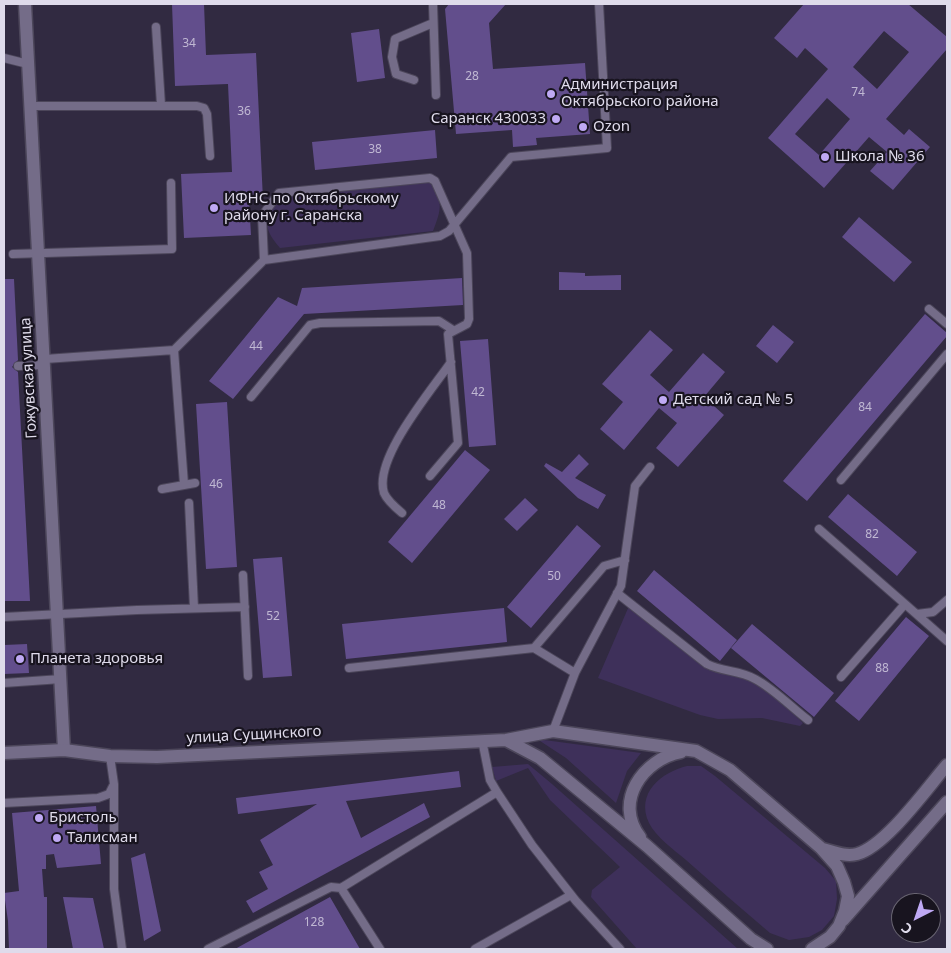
<!DOCTYPE html>
<meta charset="utf-8">
<style>
body{margin:0}
#map{position:relative;width:951px;height:953px;overflow:hidden;background:#312a41;font-family:"Noto Sans",sans-serif}
canvas{display:block}
.frame{position:absolute;inset:0;border:5px solid #dfdbeb;pointer-events:none}
.north{position:absolute;left:891px;top:893px;width:50px;height:50px;box-sizing:border-box;background:#18141f;border:1px solid #686471;border-radius:50%;rotate:221deg;font-size:14px;font-weight:700;line-height:20px;text-align:center;color:#dfdbeb}
.north::after{content:'';display:block;margin:auto;width:18px;height:22px;background:#bfa9f4;clip-path:polygon(50% 0,100% 100%,50% 72%,0 100%)}
</style>
<div id="map">
<canvas width="951" height="953"></canvas>
<div class="frame"></div>
<div class="north">С</div>
</div>
<script>
const ctx = document.querySelector('canvas').getContext('2d');
ctx.lineJoin = 'round';
function fill(path, color) {
  ctx.fillStyle = color;
  ctx.fill(path, 'evenodd');
}
function trace(path, color, width, dash) {
  ctx.strokeStyle = color;
  ctx.lineWidth = width;
  ctx.lineCap = dash ? 'butt' : 'round';
  ctx.setLineDash(dash || []);
  ctx.stroke(path);
}
function label(font, color, halo, rows, align = 'center') {
  ctx.font = font + ' "Noto Sans",sans-serif';
  ctx.lineWidth = 4.5;
  ctx.setLineDash([]);
  ctx.textBaseline = 'middle';
  ctx.strokeStyle = halo;
  ctx.fillStyle = color;
  for (const [text, x, y, turn = 0] of rows) {
    ctx.save();
    ctx.translate(x, y);
    ctx.rotate((+turn || 0) * Math.PI / 180);
    ctx.textAlign = isNaN(turn) ? turn : align;
    if (halo) ctx.strokeText(text, 0, 0);
    ctx.fillText(text, 0, 0);
    ctx.restore();
  }
}
const green = new Path2D(`
 M430,181C443,200 442,209 433,231L280,248C261,226 265,218 281,197Z
 M629,606L706,668C719,674 725,671 737,674C762,681 784,705 803,723L800,726L762,718L718,719L700,715L598,678Z
 M537,739L641,753L627,771L616,803L566,758Z
 M528,764L552,784L738,949H637L591,897L592,890L620,867L550,800L528,768L496,781L492,767Z
 M687,766H701L715,776L825,868L836,881L837,899L834,916L822,930L809,937L789,940L770,933C742,909 714,885 686,860C674,850 656,837 649,823C635,793 662,772 687,766Z`);
const building = new Path2D(`
 M172,4H204L206,55L256,53L263,200L249,201L251,235L184,238L181,174L232,172L228,84L175,86Z
 M449,4H506L489,23L493,69L585,63L590,134L536,138L537,145L513,147L512,130L456,134L445,9Z
 M804,4H908L947,37V49L886,119L904,135L909,129L930,147L893,190L870,171L887,152L869,137L824,188L768,138L828,69L805,48L797,58L774,38ZM884,31L909,52L877,89L853,67ZM827,98L850,119L819,155L795,134Z
 M379,29L385,78L357,82L351,33Z
 M435,130L437,158L315,170L312,142Z
 M859,217L912,262L894,282L842,237Z
 M559,272L585,273V276L621,275V290H559Z
 M462,278L463,305L304,314L233,399L209,381L278,297L297,306L302,288Z
 M4,279H14L18,360L12,367L18,372L30,601H4Z
 M925,314L947,333V336L807,501L783,481Z
 M773,325L794,342L777,363L756,346Z
 M650,330L673,350L650,375L669,392L703,353L725,372L704,397L724,415L678,467L656,448L677,423L659,408L624,450L600,429L623,402L602,384Z
 M488,339L496,445L469,447L460,341Z
 M227,402L237,567L206,569L196,404Z
 M465,450L490,470L412,563L388,542Z
 M579,454L589,464L575,478L606,495L598,509L578,498L544,466L546,463L562,472Z
 M848,494L917,552L897,576L828,517Z
 M525,498L538,510L517,531L504,519Z
 M577,525L601,546L531,628L507,607Z
 M282,557L292,676L263,678L253,559Z
 M654,570L737,640L720,661L637,591Z
 M504,608L507,642L346,659L342,624Z
 M906,617L929,636L859,721L835,701Z
 M752,624L834,693L814,717L731,648Z
 M27,644L29,673L4,674V645Z
 M459,771L461,787L346,801L361,838L424,803L430,817L253,913L246,901L268,889L259,872L273,865L260,840L317,804L238,814L236,798Z
 M96,806L101,864L57,868L54,854L46,855V869H42L44,897H47V949H9L8,921L4,893L19,891L12,813Z
 M145,853L161,931L144,941L131,858Z
 M63,897L93,898L104,949H73Z
 M330,897L360,949H235Z`);
const lane = new Path2D(`
 M433,4L436,95
 M156,27L161,105
 M4,58L28,64
 M414,80L396,74L392,57L395,39L433,23
 M30,106H197L204,108L207,114L210,156
 M13,254L172,249L171,183
 M264,260L262,216L279,193L430,178L435,181L467,253L469,319L467,324L448,334L458,443L430,476
 M929,309L947,324
 M174,350L184,484
 M45,359L174,350L264,260L440,236L449,231L511,157L607,148L599,4
 M18,366L45,365
 M251,397L310,325L320,323L439,321L453,330
 M841,480L947,354
 M162,489L195,483
 M189,503L194,608
 M402,513C396,508 387,500 384,493C373,459 431,391 451,362
 M819,529L905,604
 M243,575L248,676
 M617,593L707,664C723,672 739,670 755,679C774,689 791,707 808,720
 M917,614L933,612L947,600
 M4,617L137,610L245,607
 M534,648L604,566L625,560
 M349,668L534,648L575,673
 M841,677L905,604L947,641
 M4,683L61,679
 M553,731L575,673L621,586L635,486L650,467
 M482,740L490,780L497,792L532,845L576,901L620,949
 M110,756L114,784V889L122,949
 M4,803L98,798L109,794L113,786
 M341,888L497,792
 M208,949L331,887L341,888L380,949
 M475,949L571,895`);
const street = new Path2D(`
 M25,4L64,750`);
const secondary = new Path2D(`
 M506,740L540,758L647,846L751,939L767,949
 M4,753L64,750L110,756L157,757L506,740L553,731L696,751L730,770L821,848L837,866L844,882L848,896L845,911L839,926L830,937L812,949
 M640,837C613,802 643,759 681,752
 M823,849C834,852 846,857 857,854C886,846 927,788 947,765
 M843,920L947,802`);
const markers = [
 [551,94,5,"#bfa9f4"],
 [556,119,5,"#bfa9f4"],
 [583,127,5,"#bfa9f4"],
 [825,157,5,"#bfa9f4"],
 [214,208,5,"#bfa9f4"],
 [663,400,5,"#bfa9f4"],
 [20,659,5,"#bfa9f4"],
 [39,818,5,"#bfa9f4"],
 [57,838,5,"#bfa9f4"]
];
const numberNames = [
 ["34",189,44],
 ["28",472,77],
 ["74",858,93],
 ["36",244,112],
 ["38",375,150],
 ["44",256,347],
 ["42",478,393],
 ["84",865,408],
 ["46",216,485],
 ["48",439,506],
 ["82",872,535],
 ["50",554,577],
 ["52",273,617],
 ["88",882,669],
 ["128",314,923]
];
const poiNames = [
 ["Администрация",561,85],
 ["Октябрьского района",561,102],
 ["Саранск 430033",546,119,"right"],
 ["Ozon",593,127],
 ["Школа № 36",835,157],
 ["ИФНС по Октябрьскому",224,199],
 ["району г. Саранска",224,216],
 ["Детский сад № 5",673,400],
 ["Планета здоровья",30,659],
 ["Бристоль",49,818],
 ["Талисман",67,838]
];
const streetNames = [
 ["Гожувская улица",29,378,-93],
 ["улица Сущинского",254,735,-3]
];
fill(green, '#3e305a');
fill(building, '#624e8c');
trace(lane, '#4c465a', 10);
trace(street, '#4c465a', 15);
trace(secondary, '#4c465a', 15);
trace(lane, '#746c88', 8);
trace(street, '#746c88', 12);
trace(secondary, '#746c88', 12);
for (const [x, y, r, color] of markers) {
  const dot = new Path2D();
  dot.arc(x, y, r, 0, 2 * Math.PI);
  ctx.fillStyle = color;
  ctx.fill(dot);
  trace(dot, '#18141f', 2);
}
label('12px', '#c0b8d3', null, numberNames);
label('15px', '#dfdbeb', '#18141f', poiNames, 'left');
label('15px', '#dfdbeb', '#18141f', streetNames);
</script>
